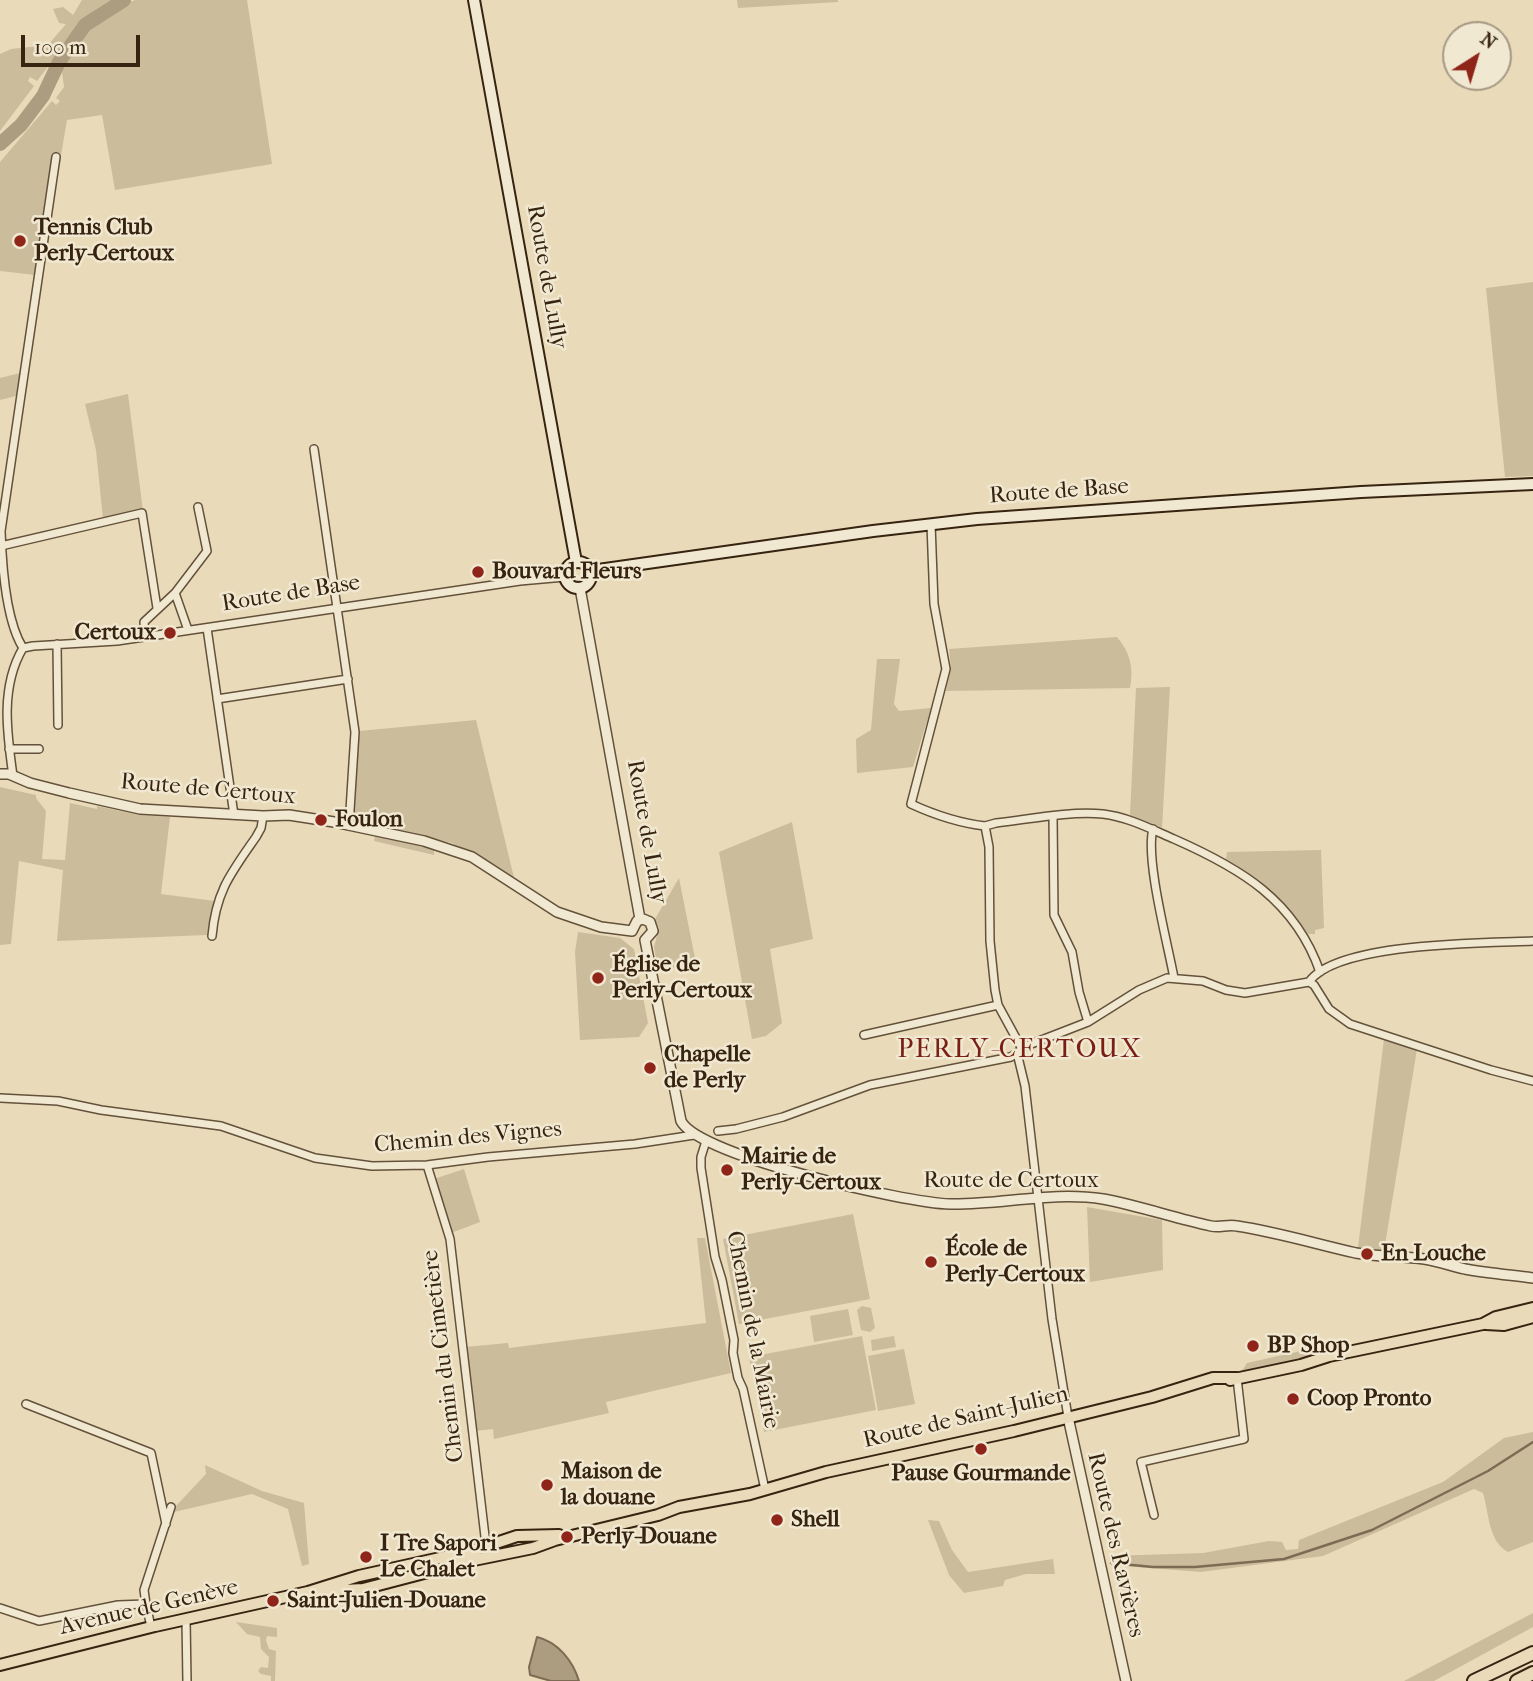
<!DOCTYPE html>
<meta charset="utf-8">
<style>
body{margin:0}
#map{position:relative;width:1533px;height:1681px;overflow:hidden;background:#e9dbb9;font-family:"IM FELL French Canon",serif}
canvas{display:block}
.north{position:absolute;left:1442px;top:21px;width:70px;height:70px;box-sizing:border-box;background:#f1e8d2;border:2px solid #a69984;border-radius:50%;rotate:37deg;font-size:19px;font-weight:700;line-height:28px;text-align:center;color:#362310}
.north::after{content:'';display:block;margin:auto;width:24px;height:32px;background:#8f2418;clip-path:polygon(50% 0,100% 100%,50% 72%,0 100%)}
.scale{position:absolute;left:21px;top:35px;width:119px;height:32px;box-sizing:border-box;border:4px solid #362310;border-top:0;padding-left:9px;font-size:21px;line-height:24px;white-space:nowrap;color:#362310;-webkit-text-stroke:5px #f1e8d2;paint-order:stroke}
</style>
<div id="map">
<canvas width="1533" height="1681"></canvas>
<div class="north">N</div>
<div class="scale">100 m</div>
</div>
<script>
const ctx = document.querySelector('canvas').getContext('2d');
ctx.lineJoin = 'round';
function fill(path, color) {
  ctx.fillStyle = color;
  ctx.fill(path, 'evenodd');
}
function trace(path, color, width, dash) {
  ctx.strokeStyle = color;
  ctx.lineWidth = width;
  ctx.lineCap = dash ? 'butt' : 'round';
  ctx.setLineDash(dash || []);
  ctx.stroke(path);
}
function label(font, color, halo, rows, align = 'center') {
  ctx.font = font + ' "IM FELL French Canon",serif';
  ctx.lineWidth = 5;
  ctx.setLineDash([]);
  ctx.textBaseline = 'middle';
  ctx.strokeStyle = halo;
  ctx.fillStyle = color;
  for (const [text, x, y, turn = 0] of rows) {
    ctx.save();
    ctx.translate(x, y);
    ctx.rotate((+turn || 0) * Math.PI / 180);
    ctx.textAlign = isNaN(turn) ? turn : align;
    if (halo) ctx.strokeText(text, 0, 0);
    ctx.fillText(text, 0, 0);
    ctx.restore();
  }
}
const green = new Path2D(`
 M82,0H117L93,14L77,29L37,81L30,77L28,81L34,86L0,131V54L11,49L48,45L66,24L59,23L53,9L63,7L73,15Z
 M135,0H247L272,164L115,190L102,115L67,120L60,161L52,160L35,275L0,271V162L52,101L56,105L60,101L56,98L64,87L62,72L64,62L90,27L120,6Z
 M737,0H838V2L738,8Z
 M1533,282V476L1505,477L1486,288Z
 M20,373L16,396L0,400V378Z
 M128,394L143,511L103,519L96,450L85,404Z
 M1117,637C1130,652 1134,668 1130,688L946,691L951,668L949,649Z
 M877,659H900L894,704L899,711L931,708L913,767L857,773L856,739L871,730Z
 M1170,687L1162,828L1130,815L1136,688Z
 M476,720L515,882L452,843L353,819L359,731Z
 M0,787L36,795V798L46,811L42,859L65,860L70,803L97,809V806L139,815L170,817L161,894L215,901L207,935L57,941L63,870L19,861L11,944L0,945Z
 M792,822L813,939L770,949L782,1023L766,1036L752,1039L719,852Z
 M375,835L434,849V855L374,841Z
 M1321,850L1324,928L1315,930V934H1308C1287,902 1259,878 1226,859L1227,852Z
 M679,878L696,963L658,971L654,947L659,928L655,919Z
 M578,932L620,938L634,949L648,1023L639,1037L580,1040L575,952Z
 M1384,1039L1417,1049L1384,1251L1358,1247Z
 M464,1169L480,1222L451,1233L434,1179Z
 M1087,1207L1162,1220L1163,1270L1090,1282Z
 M853,1214L870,1299L739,1324L723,1239Z
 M697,1238H705L731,1373L606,1402L609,1413L494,1439L493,1429L474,1431L464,1347L508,1343L509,1348L706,1323Z
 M862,1306L871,1308L875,1328L870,1332L861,1330L857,1310Z
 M848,1309L853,1335L814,1342L810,1316Z
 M862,1336L876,1410L764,1432L749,1357Z
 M894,1336L896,1347L872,1351L871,1340Z
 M904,1349L915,1404L878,1411L868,1356Z
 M1310,1349L1319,1352L1300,1359L1242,1371L1247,1363Z
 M1533,1432V1542L1508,1552C1488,1541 1489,1513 1483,1493L1474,1489L1323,1556L1201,1572L1111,1565L1109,1556L1203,1553L1269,1541L1282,1542L1286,1550L1298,1549L1299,1540L1443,1482L1504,1438Z
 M205,1465L262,1491L304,1503L309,1564L302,1566L288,1509L252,1494L174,1512L176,1506L206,1474Z
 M928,1520L939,1521L952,1550L968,1572L1053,1559L1055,1574H1026L1005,1580L1003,1586L964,1593L949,1575Z
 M1533,1613V1627L1434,1681H1404Z
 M236,1622L277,1628V1637L267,1636L266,1640L269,1649L276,1651L275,1681H271V1676L261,1674L258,1671L261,1667L268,1668L269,1657L261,1649L260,1637L247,1634Z`);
const water = new Path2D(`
 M537,1637C558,1642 573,1661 579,1681H551L530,1675L529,1667Z`);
const stream = new Path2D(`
 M1111,1563L1153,1567H1195L1284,1559L1372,1530L1488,1471L1533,1442`);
const river = new Path2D(`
 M0,144L21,125L43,96L59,62L85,25L124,0`);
const minor = new Path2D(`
 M314,449L355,732L349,826
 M931,524L934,604L946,669L911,804C935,815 959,823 985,826L989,847L990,941L995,990L998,1005L1022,1049
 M1,546L142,513L157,608
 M175,593L188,630
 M207,628L234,815
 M145,636L144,622L175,593L207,551L198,507
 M57,644L58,725
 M23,648L33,646L117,641L520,581L565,577
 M23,648C6,621 2,563 1,531L56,157
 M217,699L348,679
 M9,749H39
 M13,776C7,733 0,687 23,648
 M1053,816L1054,915L1072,952L1079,992L1088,1022
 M985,826L996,823C1031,819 1068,811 1103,814C1128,817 1151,829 1174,839C1240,868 1295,900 1320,972
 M1153,829C1145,859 1168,945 1174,978
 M212,936C216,891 231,873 256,837L261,828L263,816
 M1309,982L1314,985L1329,1009L1350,1024L1491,1070L1533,1081
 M1309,982C1336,942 1486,943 1533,941
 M864,1035L998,1005
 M1017,1053L1025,1086L1052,1319L1068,1417
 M0,1098L58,1101L101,1110L221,1126L315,1158L372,1166L427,1165L488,1157L635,1144L694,1135
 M718,1131L736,1129L783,1117L870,1085L1011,1057L1026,1046L1088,1022L1139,990L1167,978L1203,981L1226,990L1245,993L1309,982
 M706,1141L701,1157V1168L715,1257L722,1280L734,1340L733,1353L738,1378L743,1389L764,1485
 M427,1165L450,1239L486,1545
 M26,1404L151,1453L166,1524
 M1154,1515L1141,1462L1244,1439L1237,1378
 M146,1604L144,1590L171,1507
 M0,1608L39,1621L118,1605L146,1604L151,1627
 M186,1619L187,1681`);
const tertiary = new Path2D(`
 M580,588L640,919
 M0,774H9L30,783L69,793L140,809L263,816L289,815L334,822L424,841L472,857L557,912L601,927L632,931
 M632,931L637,921L643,919L650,922L653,931L645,940
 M645,940L681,1121C699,1156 906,1203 950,1204C1001,1205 1052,1191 1103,1199C1140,1206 1174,1218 1211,1226C1220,1228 1228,1224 1237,1226C1277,1232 1316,1244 1356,1253C1378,1257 1401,1256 1424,1259C1438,1261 1451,1266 1465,1269C1487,1273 1510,1275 1533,1278
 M1068,1417L1126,1681`);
const secondary = new Path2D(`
 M474,0L576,562
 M565 575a13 13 0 1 1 26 0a13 13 0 1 1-26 0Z
 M591,571L873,531L977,519L1361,492L1533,484`);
const primary = new Path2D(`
 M1486,1324L1504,1325L1533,1317
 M1230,1380L1301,1365L1329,1356L1483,1324L1496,1317L1533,1308
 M308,1592L363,1589L474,1560L533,1548L555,1540L658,1515L679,1507L750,1494L826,1472L1014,1431L1152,1397L1213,1378H1237
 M0,1665L155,1626L308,1592L359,1576L472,1551L517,1536L559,1535`);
const motorway = new Path2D(`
 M1474,1681L1533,1653
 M1517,1681L1533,1673`);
const markers = [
 [20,241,7,"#8f2418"],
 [478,572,7,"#8f2418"],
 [170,633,7,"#8f2418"],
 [321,820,7,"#8f2418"],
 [598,978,7,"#8f2418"],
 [650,1068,7,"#8f2418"],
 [727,1170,7,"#8f2418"],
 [1367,1254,7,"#8f2418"],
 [931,1262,7,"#8f2418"],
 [1253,1346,7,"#8f2418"],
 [1293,1399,7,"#8f2418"],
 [981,1449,7,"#8f2418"],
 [547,1485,7,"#8f2418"],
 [777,1520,7,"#8f2418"],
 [567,1537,7,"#8f2418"],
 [366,1557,7,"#8f2418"],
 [273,1601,7,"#8f2418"]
];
const poiNames = [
 ["Tennis Club",34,228],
 ["Perly-Certoux",34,254],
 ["Bouvard Fleurs",492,572],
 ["Certoux",156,633,"right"],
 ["Foulon",335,820],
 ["Église de",612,965],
 ["Perly-Certoux",612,991],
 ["Chapelle",664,1055],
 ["de Perly",664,1081],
 ["Mairie de",741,1157],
 ["Perly-Certoux",741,1183],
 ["École de",945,1249],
 ["Perly-Certoux",945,1275],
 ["En Louche",1381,1254],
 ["BP Shop",1267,1346],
 ["Coop Pronto",1307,1399],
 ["Maison de",561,1472],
 ["la douane",561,1498],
 ["Pause Gourmande",981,1474,"center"],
 ["Shell",791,1520],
 ["Perly-Douane",581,1537],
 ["I Tre Sapori",380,1544],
 ["Le Chalet",380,1570],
 ["Saint-Julien-Douane",287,1601]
];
const streetNames = [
 ["Route de Lully",546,277,80],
 ["Route de Base",1059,492,-4],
 ["Route de Base",291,594,-9],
 ["Route de Certoux",208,790,5],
 ["Route de Lully",646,832,80],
 ["Chemin des Vignes",468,1138,-5],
 ["Route de Certoux",1011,1181],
 ["Chemin de la Mairie",752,1330,79],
 ["Chemin du Cimetière",444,1356,-97],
 ["Route de Saint-Julien",966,1418,-13],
 ["Route des Ravières",1115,1545,77],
 ["Avenue de Genève",149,1608,-13]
];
const quarterNames = [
 ["PERLY-CERTOUX",1020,1051]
];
fill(green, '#cbbc9c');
fill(water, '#ac9c80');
trace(water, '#7d6c53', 2);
trace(stream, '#7d6c53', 2.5);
trace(river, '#ac9c80', 14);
trace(minor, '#63513a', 10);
trace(tertiary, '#63513a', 12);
trace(secondary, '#362310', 14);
trace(primary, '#362310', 14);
trace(motorway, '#362310', 16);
trace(minor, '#f1e8d2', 7);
trace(tertiary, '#f1e8d2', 9);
trace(secondary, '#f1e8d2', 10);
trace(primary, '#e9dbb9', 10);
trace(motorway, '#e9dbb9', 12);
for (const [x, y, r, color] of markers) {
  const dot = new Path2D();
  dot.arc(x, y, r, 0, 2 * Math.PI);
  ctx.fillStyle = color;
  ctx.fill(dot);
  trace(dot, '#f1e8d2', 2.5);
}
label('bold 23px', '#362310', '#f1e8d2', poiNames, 'left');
label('23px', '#362310', '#f1e8d2', streetNames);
ctx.letterSpacing = '2px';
label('26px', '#7a1f14', '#f1e8d2', quarterNames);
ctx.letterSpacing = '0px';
</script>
